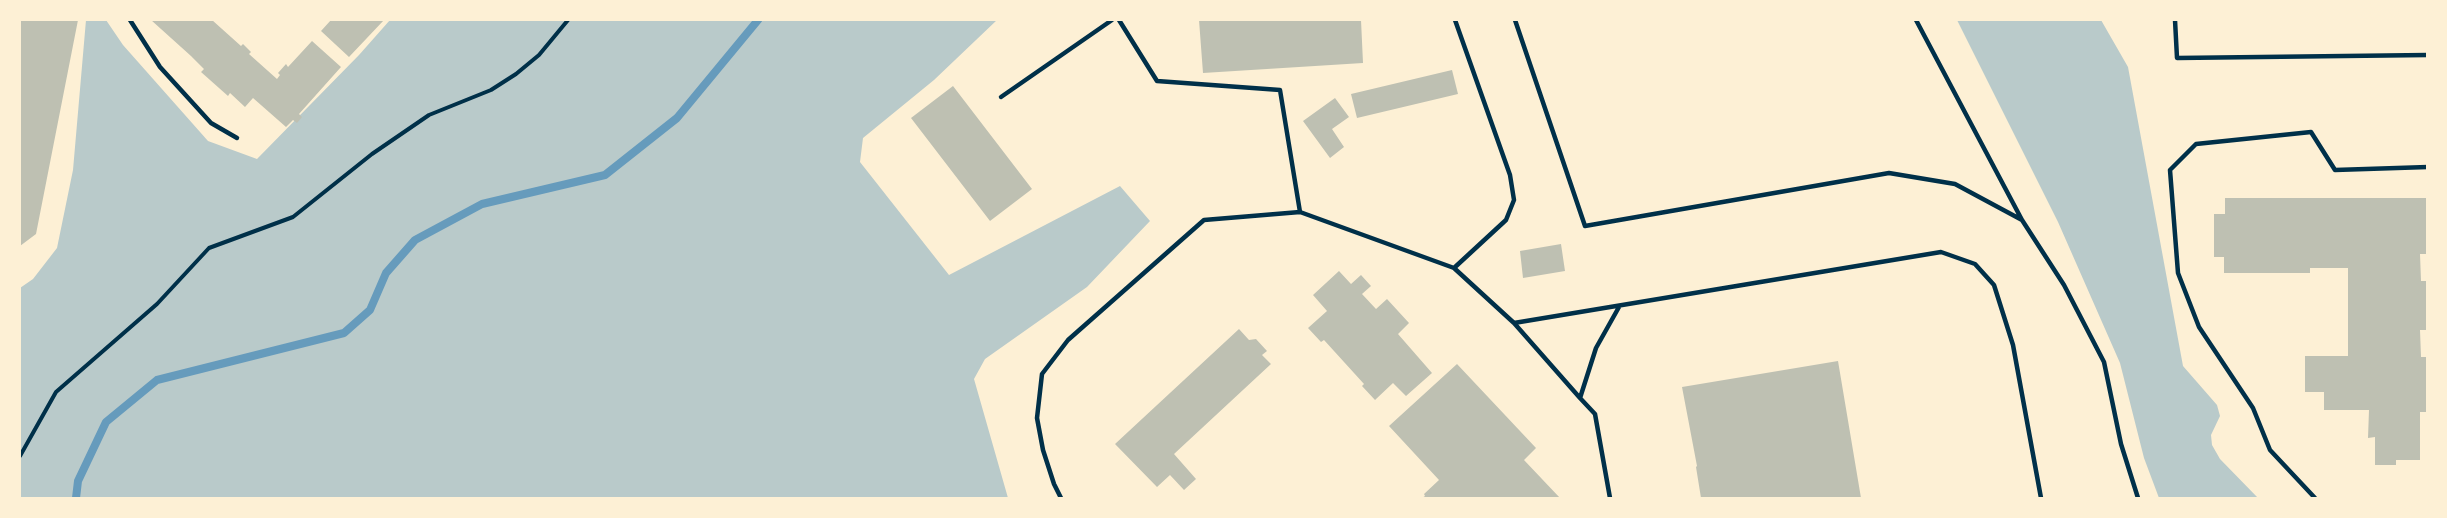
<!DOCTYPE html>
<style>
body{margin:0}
#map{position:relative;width:2447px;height:518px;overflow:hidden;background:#fdf0d5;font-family:Lato,sans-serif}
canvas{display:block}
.frame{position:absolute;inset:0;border:21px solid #fdf0d5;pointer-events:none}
</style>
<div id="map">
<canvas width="2447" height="518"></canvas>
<div class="frame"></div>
</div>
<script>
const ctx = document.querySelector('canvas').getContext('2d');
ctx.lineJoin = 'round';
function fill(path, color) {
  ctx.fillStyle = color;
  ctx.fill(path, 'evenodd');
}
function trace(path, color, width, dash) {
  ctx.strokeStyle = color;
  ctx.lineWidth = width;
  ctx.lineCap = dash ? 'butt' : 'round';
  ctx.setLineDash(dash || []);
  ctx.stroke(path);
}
const green = new Path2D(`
 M86,20H106L123,45L208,141L257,159L359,55L390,20H997L934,80L863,138L860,162L949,275L1120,186L1150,221L1087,287L985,359L974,379L1008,498H20V288L33,279L57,248L73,170Z
 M1957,20H2101L2128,67L2183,366L2217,405L2220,416L2211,435L2212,445L2220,459L2258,498H2159L2144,458L2120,363L2058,222Z`);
const stream = new Path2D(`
 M76,498L78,481L106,422L157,380L344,333L370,310L386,273L415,240L482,204L605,175L677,118L758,20`);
const building = new Path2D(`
 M20,20H78L36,234L20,246Z
 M151,20H212L241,46L243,44L251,52L249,54L277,79L280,75L278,73L286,64L288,67L312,41L341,67L299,114L302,117L297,123L293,120L286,127L253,98L245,107L230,93L228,96L201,72L204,69L191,56Z
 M331,20H384L349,57L321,31Z
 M1199,20H1361L1363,63L1203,73Z
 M1452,70L1458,94L1357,118L1351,94Z
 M953,86L1032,189L990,221L911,118Z
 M1335,98L1349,117L1332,129L1344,147L1330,158L1303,121Z
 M2225,198H2428V254H2420L2421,281H2428V330H2420L2421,357H2428V412H2420V460H2396V465H2375V437L2368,438L2369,410H2324V392H2305V356H2348V268H2310V273H2224V257H2214V214H2225Z
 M1561,244L1565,271L1523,278L1520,251Z
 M1339,271L1351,284L1361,275L1371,286L1362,294L1376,309L1387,299L1409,323L1398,334L1432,373L1406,396L1393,383L1375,400L1362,386L1364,384L1324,340L1321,342L1308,328L1327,311L1313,295Z
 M1239,329L1249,340L1256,339L1267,351L1262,355L1271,364L1174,454L1196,479L1184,490L1170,475L1157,487L1115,444Z
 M1838,361L1861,498H1701L1696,467L1697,466L1682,387Z
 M1457,364L1536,448L1524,460L1560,498H1422L1425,496L1424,494L1439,480L1389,426Z`);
const path = new Path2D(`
 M20,456L56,392L157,304L209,248L293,217L372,154L429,115L491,90L516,74L539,55L568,20`);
const service = new Path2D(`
 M130,20L160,67L211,123L237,138
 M1119,20L1157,81L1280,90L1300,212
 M1515,20L1585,226L1889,173L1955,184L2022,220L2064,285L2104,362L2121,444L2138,498
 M1916,20L2022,220
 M2175,20L2177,58L2428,55
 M1001,97L1112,20
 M1454,268L1506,220L1514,200L1510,175L1455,20
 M1514,323L1941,252L1975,264L1994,285L2013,345L2041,498
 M1061,498L1054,484L1043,450L1037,418L1042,374L1068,340L1204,220L1300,212L1454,268L1514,323L1580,398
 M1610,498L1595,414L1580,398L1596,348L1619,307
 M2315,498L2270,450L2253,408L2199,327L2178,273L2170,170L2196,144L2311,132L2335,170L2428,167`);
fill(green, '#b9caca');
trace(stream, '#669bbc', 8);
fill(building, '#bec0b2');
trace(path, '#003049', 4);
trace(service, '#003049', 4.5);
</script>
